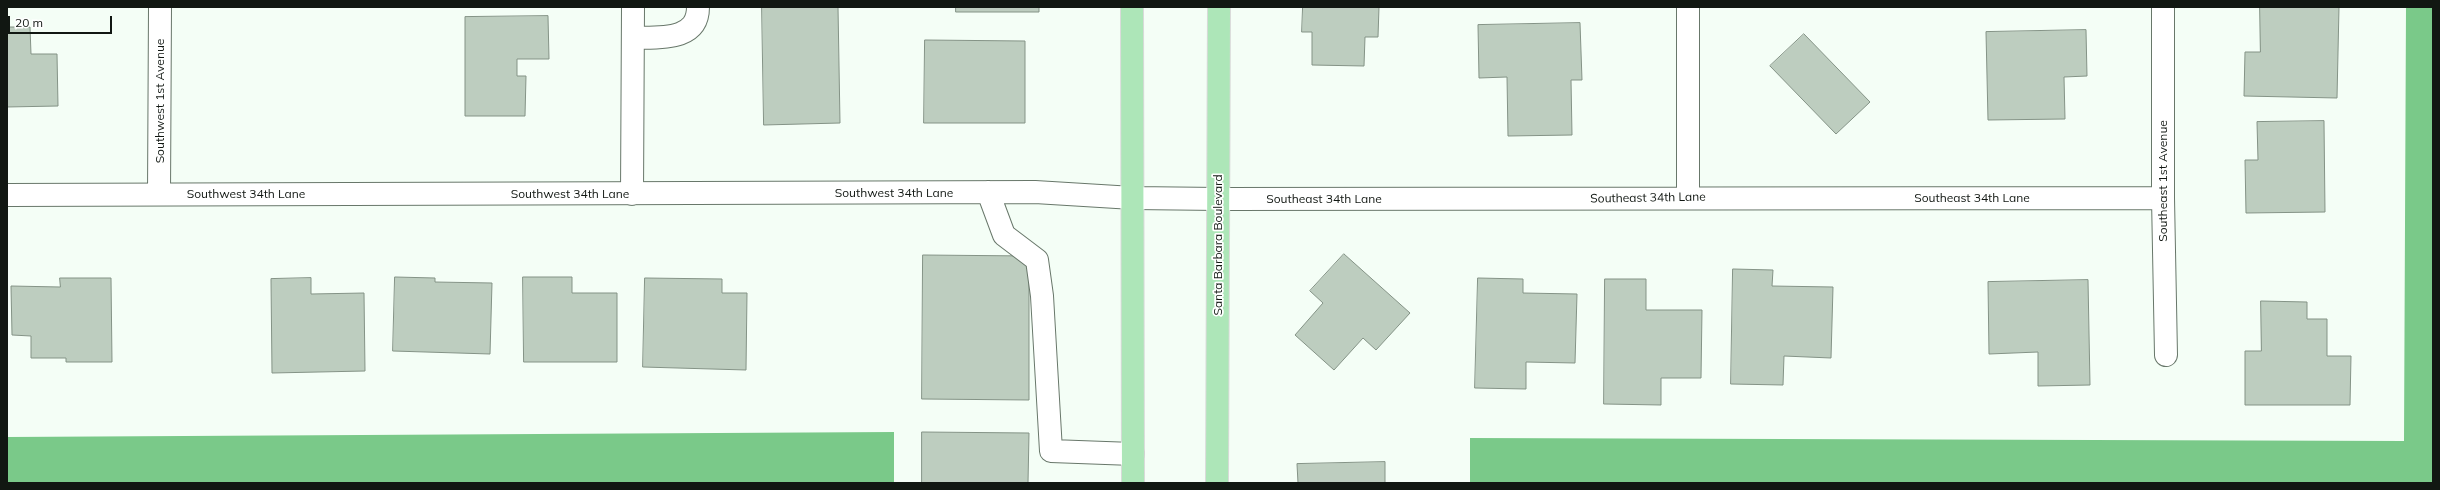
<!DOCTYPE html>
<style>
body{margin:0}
#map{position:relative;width:2440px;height:490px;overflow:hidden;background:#f4fef6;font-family:Mulish,sans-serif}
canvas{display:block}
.frame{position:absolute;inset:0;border:8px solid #111712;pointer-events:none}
.scale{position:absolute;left:8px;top:16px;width:104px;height:18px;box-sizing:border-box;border:2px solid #111712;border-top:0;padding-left:5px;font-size:12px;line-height:14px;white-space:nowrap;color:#111712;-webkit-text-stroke:3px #fff;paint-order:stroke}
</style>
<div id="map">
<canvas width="2440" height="490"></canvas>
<div class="frame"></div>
<div class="scale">20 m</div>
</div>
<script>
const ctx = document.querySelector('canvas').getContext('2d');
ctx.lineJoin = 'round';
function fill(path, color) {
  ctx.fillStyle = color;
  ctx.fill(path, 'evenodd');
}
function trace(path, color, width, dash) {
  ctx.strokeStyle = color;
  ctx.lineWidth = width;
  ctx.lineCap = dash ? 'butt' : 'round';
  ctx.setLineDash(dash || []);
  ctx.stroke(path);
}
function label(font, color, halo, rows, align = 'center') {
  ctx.font = font + ' Mulish,sans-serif';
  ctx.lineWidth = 3.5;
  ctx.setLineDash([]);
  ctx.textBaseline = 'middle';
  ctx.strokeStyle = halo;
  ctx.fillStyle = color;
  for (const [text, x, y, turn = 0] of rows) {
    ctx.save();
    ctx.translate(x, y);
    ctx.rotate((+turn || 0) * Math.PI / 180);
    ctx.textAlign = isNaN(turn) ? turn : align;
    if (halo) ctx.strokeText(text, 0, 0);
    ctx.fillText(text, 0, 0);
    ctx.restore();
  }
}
const water = new Path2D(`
 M2406,7H2433V483H1470V438L2404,441Z
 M894,432V483H7V437Z`);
const building = new Path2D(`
 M762,7H838L840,123L764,125Z
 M956,7H1039V12H956Z
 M1303,7H1379L1378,37H1365L1364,66L1312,65V32H1302Z
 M2260,7H2339L2337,98L2244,96L2245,52H2260Z
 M548,16L549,59H517V76H526L525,116H465V17Z
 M1580,23L1582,80H1571L1572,135L1508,136L1507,77L1479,78L1478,25Z
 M7,27H30L31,54H57L58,106L7,107Z
 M2086,30L2087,76L2064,77L2065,119L1988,120L1986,32Z
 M1804,34L1870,102L1836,134L1770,66Z
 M925,40L1025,41V123H924Z
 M2324,121L2325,212L2246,213L2245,160H2258L2257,122Z
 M1344,254L1410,313L1376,350L1363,338L1334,370L1295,335L1323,303L1310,291Z
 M923,255L1029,256V400L922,399Z
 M1733,269L1773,270L1772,286L1833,287L1831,358L1784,356L1783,385L1731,384Z
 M395,277L435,278V282L492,283L490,354L393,351Z
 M523,277H572V293H617V362H524Z
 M60,278H111L112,362H66V358H31V336L12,335L11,286L60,287Z
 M311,278V294L364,293L365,371L272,373L271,279Z
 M645,278L722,279V293H747L746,370L643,367Z
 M1478,278L1523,279V293L1577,294L1575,363L1526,362V389L1475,388Z
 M1605,279H1646V310H1702L1701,378H1661V405L1604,404Z
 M2088,280L2090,385L2038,386V352L1989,354L1988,282Z
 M2261,301L2307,302V319H2327V356H2351L2350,405H2245V351H2261Z
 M922,432L1029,433L1028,483H922Z
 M1385,462V483H1298L1297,464Z`);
const minor = new Path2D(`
 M2163,7V198L2166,355
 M633,38C658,37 698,42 698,7
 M988,192L1004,235L1037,260L1042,296L1051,451L1133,454
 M159,194L160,7
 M632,194L633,7
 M7,195L1035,192L1133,198L1219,199L2163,198
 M1688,197V7`);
const major = new Path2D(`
 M1132,7L1133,483
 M1217,483L1219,7`);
const streetNames = [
 ["Southwest 1st Avenue",160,101,-90],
 ["Southeast 1st Avenue",2163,181,-90],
 ["Southwest 34th Lane",894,193],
 ["Southwest 34th Lane",246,194],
 ["Southwest 34th Lane",570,194],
 ["Southeast 34th Lane",1648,198,-1],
 ["Southeast 34th Lane",1972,198],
 ["Southeast 34th Lane",1324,199],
 ["Santa Barbara Boulevard",1218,245,-90]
];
fill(water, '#7ac989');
fill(building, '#bdcdbf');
trace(building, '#849386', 1);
trace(minor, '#68776a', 24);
trace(major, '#d9dad9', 24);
trace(minor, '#fff', 22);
trace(major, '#ade6b8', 22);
label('12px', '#111712', '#fff', streetNames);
</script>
